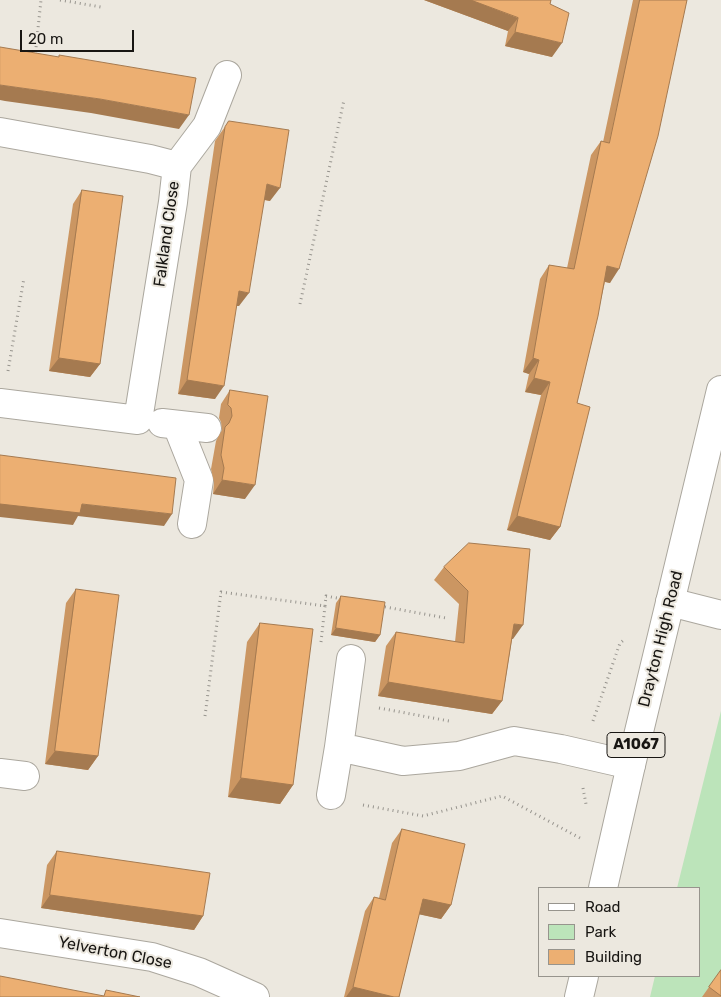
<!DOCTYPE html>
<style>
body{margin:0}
#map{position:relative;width:721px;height:997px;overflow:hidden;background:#ece8df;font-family:Rubik,sans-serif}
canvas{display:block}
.legend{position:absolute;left:538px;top:887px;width:162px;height:90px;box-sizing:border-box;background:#ece8df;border:1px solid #97948d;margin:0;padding:6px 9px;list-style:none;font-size:15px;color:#181613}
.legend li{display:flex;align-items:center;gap:10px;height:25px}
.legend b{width:25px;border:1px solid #97948d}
.scale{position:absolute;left:20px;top:30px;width:114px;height:22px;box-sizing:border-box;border:2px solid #181613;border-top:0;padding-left:6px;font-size:15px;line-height:18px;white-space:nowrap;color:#181613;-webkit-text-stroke:4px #ece8df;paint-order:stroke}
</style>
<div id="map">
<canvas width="721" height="997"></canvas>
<ul class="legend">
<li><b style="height:6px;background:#fff"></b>Road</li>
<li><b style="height:14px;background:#bce4ba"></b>Park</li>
<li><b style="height:14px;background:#ecaf72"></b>Building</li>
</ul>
<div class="scale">20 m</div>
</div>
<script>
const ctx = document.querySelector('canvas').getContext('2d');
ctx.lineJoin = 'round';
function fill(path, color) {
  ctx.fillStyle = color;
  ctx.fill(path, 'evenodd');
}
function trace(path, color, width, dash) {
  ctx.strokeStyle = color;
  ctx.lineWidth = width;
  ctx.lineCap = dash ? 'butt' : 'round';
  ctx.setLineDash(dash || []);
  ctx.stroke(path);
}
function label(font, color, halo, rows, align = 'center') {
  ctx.font = font + ' Rubik,sans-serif';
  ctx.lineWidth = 4;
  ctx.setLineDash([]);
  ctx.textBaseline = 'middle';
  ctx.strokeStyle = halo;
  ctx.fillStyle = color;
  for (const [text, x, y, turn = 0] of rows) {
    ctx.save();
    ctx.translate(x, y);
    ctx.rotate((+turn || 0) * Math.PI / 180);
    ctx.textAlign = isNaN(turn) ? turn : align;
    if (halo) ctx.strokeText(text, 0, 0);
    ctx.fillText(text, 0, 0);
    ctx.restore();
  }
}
const green = new Path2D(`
 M721,711V997H650L655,976H700V888H677Z`);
const path = new Path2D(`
 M60,0L101,7
 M35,57L41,0
 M300,304L344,100
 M8,371L24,278
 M380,606L446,618
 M321,642L325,606
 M379,708L449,721
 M205,716L221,592L325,606L326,596L342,599
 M593,721L620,643L625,639
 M583,788L586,804
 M363,805L423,816L502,796L580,838`);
const minor = new Path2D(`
 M0,132L150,159L177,166L173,202L138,420L0,403
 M177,166L207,126L227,75
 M162,423L207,428
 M177,425L199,480L192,524
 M670,602L721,615
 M351,659L339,747L403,761L459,756L514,741L561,749L631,765
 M0,773L25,776
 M331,795L339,747
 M0,933L152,957L199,972L255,997`);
const major = new Path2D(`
 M603,888L631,765L721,390
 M579,997L584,976`);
const wall = new Path2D(`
 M424,0H551L550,4L552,57L505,46L508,31Z
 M633,0H687L610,283L605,282L577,403L560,527L550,540L507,530L541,395L525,392L529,374L523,372L540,279L549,265L567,268L591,155L601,141L603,142Z
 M229,121L270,201L264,200L239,306H236L215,399L178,394L215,141Z
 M82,190L100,364L90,377L49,371L73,204Z
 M230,390L245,499L213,494L214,482L211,469L216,441L222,430L221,422L219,418L221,404Z
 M469,543L513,639H512L502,701L492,714L378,696L386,646L396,632L455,642L459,604L434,580L444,567Z
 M76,589L98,756L88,770L45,764L66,603Z
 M341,596L380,635L375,642L331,635L336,603Z
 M260,623L293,785L280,804L228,797L247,642Z
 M402,829L451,905L441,919L419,914L399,997H344L365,911L374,897L379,898L392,843Z
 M57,851L203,916L194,930L41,908L47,865Z
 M721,970V997H702Z`);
const shadedWall = new Path2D(`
 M424,0H471L518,18L508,31Z
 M515,32L562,43L552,57L505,46Z
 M0,85L100,99L189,115L179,129L91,113L5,101L0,100Z
 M267,184L280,188L270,201L257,198Z
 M607,266L619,269L610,283L598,280Z
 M239,291L249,293L239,306L229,305Z
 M59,358L100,364L90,377L49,371Z
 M533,358L539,360L529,374L523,372Z
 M534,378L550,382L541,395L525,392Z
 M187,380L224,386L215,399L178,394Z
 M222,480L255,485L245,499L213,494Z
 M0,504H82L172,514L164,526L78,516L73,525L0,517Z
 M517,516L560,527L550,540L507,530Z
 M514,624L523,625L513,639L504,638Z
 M336,628L380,635L375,642L331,635Z
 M388,682L502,701L492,714L378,696Z
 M55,751L98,756L88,770L45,764Z
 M241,778L293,785L280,804L228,797Z
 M50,895L203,916L194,930L41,908Z
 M423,899L451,905L441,919L413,913Z
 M353,987L394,997H346Z`);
const building = new Path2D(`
 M471,0H551L550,4L569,13L562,43L515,32L518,18Z
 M640,0H687L658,136L619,269L607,266L598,316L577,403L590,407L560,527L517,516L550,382L534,378L539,360L533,358L549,265L574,269L601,141L609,143Z
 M0,47L59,57V55L196,78L189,115L100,99L0,85Z
 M229,121L289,130L280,188L267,184L249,293L239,291L224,386L187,380L225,127Z
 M82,190L123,196L100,364L59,358Z
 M230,390L268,396L255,485L222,480L224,468L221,455L225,427L229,423L232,416L231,408L228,405Z
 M0,455L176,478L172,514L82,504L80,513L0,504Z
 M469,543L530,549L523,625L514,624L502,701L388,682L396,632L464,643L468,591L444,567Z
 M76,589L119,595L98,756L55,751Z
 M341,596L385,602L380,635L336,628Z
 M260,623L313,629L293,785L241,778Z
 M402,829L465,844L451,905L423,899L399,997H394L353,987L374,897L385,900Z
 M57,851L210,873L203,916L50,895Z
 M721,970V996L709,987Z
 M0,976L104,996L106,990L140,997H0Z`);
const shields = [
 [636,745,58]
];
const shieldNames = [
 ["A1067",636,745]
];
const streetNames = [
 ["Falkland Close",167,234,-82],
 ["Drayton High Road",661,639,-76],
 ["Yelverton Close",115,953,11]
];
fill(green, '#bce4ba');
trace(minor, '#aba79e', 30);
trace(major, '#aba79e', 30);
trace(path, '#97948e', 3, [1, 4]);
trace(minor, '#fff', 28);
trace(major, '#fff', 28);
fill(wall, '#cb9662');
fill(shadedWall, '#a57a50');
fill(building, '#ecaf72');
trace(building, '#a57a50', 1);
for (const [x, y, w] of shields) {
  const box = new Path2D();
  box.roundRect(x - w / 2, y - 12.5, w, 25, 4);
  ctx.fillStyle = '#ece8df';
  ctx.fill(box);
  trace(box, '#181613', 1);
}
label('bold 15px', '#181613', null, shieldNames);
label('16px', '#181613', '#ece8df', streetNames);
</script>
